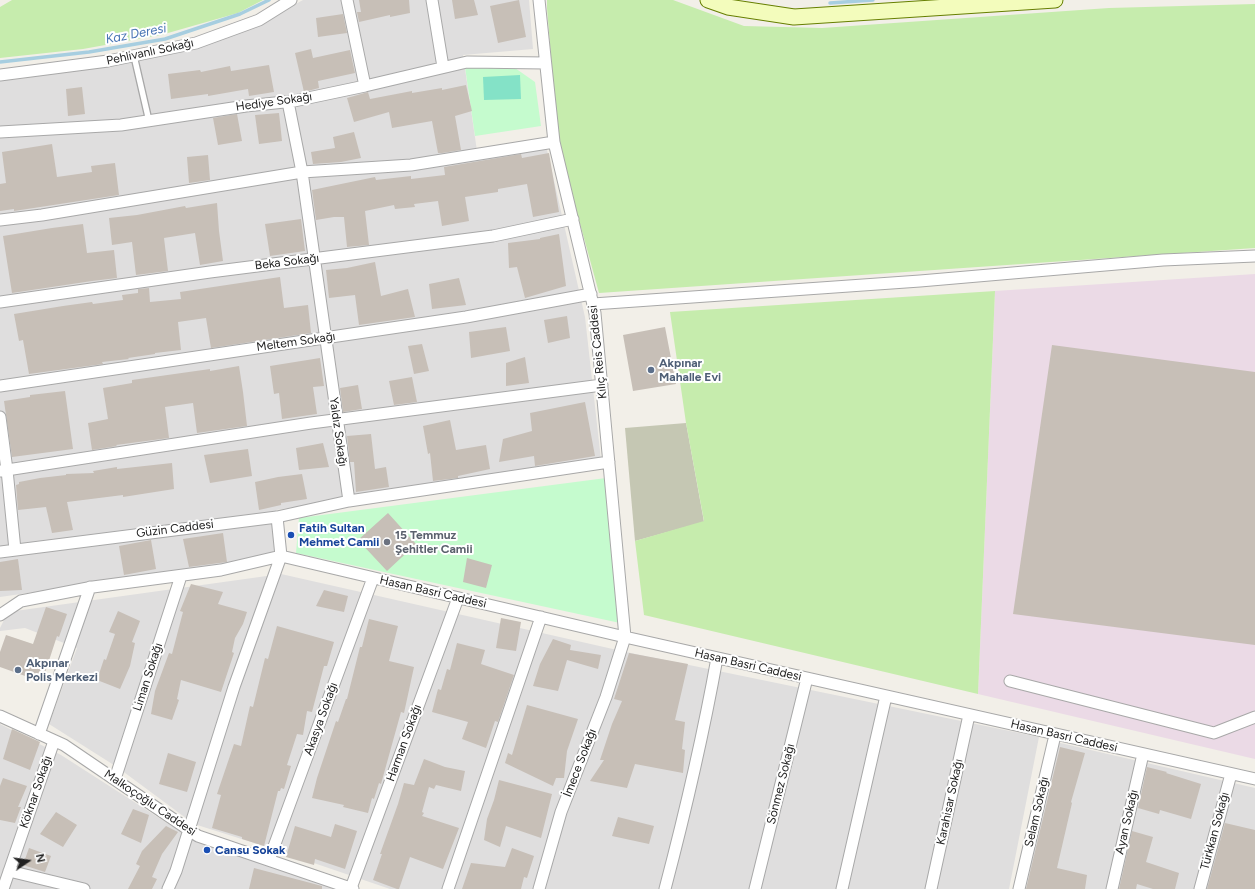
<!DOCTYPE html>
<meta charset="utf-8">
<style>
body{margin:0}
#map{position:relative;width:1255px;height:889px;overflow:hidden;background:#f2efe8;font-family:Figtree,sans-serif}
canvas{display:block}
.north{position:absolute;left:8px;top:841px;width:40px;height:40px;-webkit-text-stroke:3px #fff;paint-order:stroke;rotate:77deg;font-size:11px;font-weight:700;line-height:16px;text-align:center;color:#212121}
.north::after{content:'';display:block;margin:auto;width:14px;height:18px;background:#212121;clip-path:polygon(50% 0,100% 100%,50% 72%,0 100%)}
</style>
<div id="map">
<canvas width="1255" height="889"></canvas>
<div class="north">N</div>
</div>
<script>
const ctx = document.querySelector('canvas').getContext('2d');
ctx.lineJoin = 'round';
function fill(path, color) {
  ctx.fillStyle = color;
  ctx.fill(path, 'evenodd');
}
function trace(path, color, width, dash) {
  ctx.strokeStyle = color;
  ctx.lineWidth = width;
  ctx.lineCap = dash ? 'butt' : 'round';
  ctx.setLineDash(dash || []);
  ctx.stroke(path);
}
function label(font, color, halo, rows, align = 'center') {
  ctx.font = font + ' Figtree,sans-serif';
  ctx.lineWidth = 4;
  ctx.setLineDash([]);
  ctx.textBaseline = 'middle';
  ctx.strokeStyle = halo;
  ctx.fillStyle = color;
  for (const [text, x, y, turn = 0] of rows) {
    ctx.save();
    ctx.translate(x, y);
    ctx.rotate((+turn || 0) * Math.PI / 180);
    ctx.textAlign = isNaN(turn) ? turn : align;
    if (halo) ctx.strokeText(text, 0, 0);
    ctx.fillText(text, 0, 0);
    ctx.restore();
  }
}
const residential = new Path2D(`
 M303,0H529L533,49L463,55L477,151L545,141L585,317L601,460L276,510L277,557L0,597V80L20,79L155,56L248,30Z
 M281,574L626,652L1039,737L1009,889H390L267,847L194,824L117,767L49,724L77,648L25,628L0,631V628L8,612Z
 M0,724L61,755L195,841L337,889H0Z
 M1056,742L1255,788V889H1026Z`);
const industrial = new Path2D(`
 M1255,274V759L978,694L995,291Z`);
const construction = new Path2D(`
 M686,423L704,522L635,541L625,428Z`);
const grass = new Path2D(`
 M12,0H263L238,13L161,35L83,49L0,58V7Z
 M547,0H673L744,26L822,28L1109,8L1255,4V248L599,293L558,143L547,8Z
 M995,291L978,694L644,615L635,541L704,521L686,423L670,312Z`);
const park = new Path2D(`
 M465,67L515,68L535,82L541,126L475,136Z
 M606,478L620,623L296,553L299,518Z`);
const pitch = new Path2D(`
 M520,75L521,99L484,100L483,77Z`);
const stream = new Path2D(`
 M830,3L873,0
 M0,62L89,52L165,39L240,14L269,0`);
const building = new Path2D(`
 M359,0H409L410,13L390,17V15L359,22L357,12H361Z
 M452,0H474L478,15L455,19Z
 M519,0L526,37L498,43L490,6Z
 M343,14L347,33L318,37L316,18Z
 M311,49L313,58L350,50L355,73L318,81L319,88L304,92L295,53Z
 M269,65L274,92L249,96L248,89L208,96V94L171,99L168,74L200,70L201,72L230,66L231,71Z
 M466,85L472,111L455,116L461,150L442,153H438L432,121L392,128L389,112L354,122L347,98L368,92L370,99L412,91V93L442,88V90Z
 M82,87L85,114L68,116L66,89Z
 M279,113L282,141L259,144L255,115Z
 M237,114L242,141L218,145L213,118Z
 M354,132L361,158L341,162L313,164L311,152L335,148L333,137Z
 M52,144L57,177L92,172L91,166L115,163L119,195L14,211V209L0,211V184L6,183L2,152Z
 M549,153L559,212L533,217L527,184L498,189V192L465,197L469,221L442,226L438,201L414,204L415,207L395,209L394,205L365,211L369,245L347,247L344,217H334L316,220L312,190L375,177L376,180L411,176V179L445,175L444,167L521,154L522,158Z
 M208,155L210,180L189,183L187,157Z
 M217,203L219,231L223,261L200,265L195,233L164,238L168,271L136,275L132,242L112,245L109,218L137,215L185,206L186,208Z
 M301,219L305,251L270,256L265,224Z
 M83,224L87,253L114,250L117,278L92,281L12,293L3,236L52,228Z
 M559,234L566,286L525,298L517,267L509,268L508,243L540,239V238Z
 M375,262L381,296L408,289L415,317L359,325L355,295L329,298L326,270L347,268Z
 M280,277L284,308L308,305L311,333L211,348L206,318L178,322L181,350L155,353V354L128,358L129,359L102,362L103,364L29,374L23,340L19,341L14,314L63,306L92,302L93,304L123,300L122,295L138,293V289L149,288L150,302L181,299L180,292Z
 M459,278L466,305L432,309L429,284Z
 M567,316L570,338L548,343L544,320Z
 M506,327L510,351L471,358L469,332Z
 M665,327L676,384L633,391L623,335Z
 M422,344L429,371L414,374L408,346Z
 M1052,345L1255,372V645L1013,614Z
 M525,357L529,383L506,386V363Z
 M320,358L324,386L313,387L317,414L282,419L279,393L274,394L270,366Z
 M239,366L243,392L247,426L197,433L193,403L165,407L169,438L116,445L117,446L92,450L88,423L108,419L103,388L132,383V380L210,369V371Z
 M412,377L417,402L394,405L389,381Z
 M358,385L362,409L343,412L340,388Z
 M65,391L73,449L12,457L4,401L30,397V395Z
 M585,402L595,456L535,466L534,456L499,462L503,439L532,431L530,413Z
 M450,420L456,450L486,445L490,469L458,476V478L433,481L430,453L428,454L423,426Z
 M371,434L375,469L386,467L389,487L356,492L354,462H350L347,436Z
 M323,443L329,467L299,470L296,448Z
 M248,449L252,476L210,483L204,455Z
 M172,463L174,489L123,497V495L67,502L73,530L52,533L46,507L18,510L16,485L19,484V482L40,478L66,475V474L94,473L93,471L117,467V469Z
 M302,474L307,499L281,503V505L259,510L255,482L278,477Z
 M388,513L416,544L387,571L358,540Z
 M223,533L227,562L189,567L183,539Z
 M151,540L156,569L124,575L119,546Z
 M467,558L492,565L486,588L463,582Z
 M18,559L22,590L0,591V562Z
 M191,584L223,592L218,604L247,612L243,624L235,638L232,652L234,653L221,692L181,680L177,699L179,700L172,720L151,714L155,691L169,653L172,654L183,612L180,611Z
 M324,590L348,596L344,612L316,606Z
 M46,607L67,614L59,637L57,636L42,682L0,667V652L6,635L33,644Z
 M118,611L140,621L132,642L135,643L130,666L120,689L97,680L104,659L106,660L115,634L109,632Z
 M501,618L521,622L516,651L496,648Z
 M369,619L398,626L389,661L414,667L404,713L401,712L381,784L379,783L374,799L372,798L368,813L343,807L344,805L312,798L317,778L336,721L338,722L346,699H347L360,647H362Z
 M277,626L334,642L327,666H324L312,712L307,711L303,735L297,734L287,765L291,766L284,789L281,788L280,791H278L264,846L242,839V837L212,828L221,795L217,794L234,744L241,746L250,706L253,707L265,658L268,659Z
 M553,639L571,645L570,650L601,655L598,669L567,660L558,691L533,686L540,664Z
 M457,643L485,650L481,664L514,675L498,722L495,721L486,748L462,739L468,722L432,712L438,689L441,690L447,669L450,670Z
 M629,653L688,664L675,720L685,722L682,749L685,750L683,773L635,764L627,788L590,781L604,760H600L612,724L622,701L614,699Z
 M527,705L578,719L567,751L564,778H556L553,786L505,763L508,753L512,755Z
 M12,729L40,742L30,770L3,759Z
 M1060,747L1085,753L1071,802L1072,803L1057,868L1087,875L1085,889H1026Z
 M168,753L196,762L187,792L159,784Z
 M424,759L445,767L465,771L461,791L436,785L434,789L429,787L422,812L424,813L422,816L459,828L443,869L410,857L399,889H397L373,880L382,854H380L398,804L404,783L414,785Z
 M1147,767L1167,772L1166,773L1201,784L1191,819L1160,810L1159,814L1138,808Z
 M3,778L27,786L18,807H21L15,823L0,820V786Z
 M499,780L552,794L541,838L506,826L500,847L484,840L487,819L494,800Z
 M133,809L149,815L141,843L121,834Z
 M56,812L77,825L63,847L40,834Z
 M618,817L654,826L649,844L612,836Z
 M1225,823L1255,830V889H1207Z
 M335,824L357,831L345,869L315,859L314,865L286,857L295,826L331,837Z
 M166,826L178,832L162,854L152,877L157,879L152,889H128L140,866L136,864L142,851Z
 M1132,831L1153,837L1146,862L1179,873L1175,889H1153L1137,884L1136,889H1119Z
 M29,848L51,856L45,872L23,865Z
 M512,848L534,856L527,878L524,877L521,889H462L471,863L505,867Z
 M254,868L322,886V889H249Z`);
const service = new Path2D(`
 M134,56L149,121`);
const minor = new Path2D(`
 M347,0L365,86
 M432,0L443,67
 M539,0L554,142L595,313L625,637L606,697L561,812L539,889
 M0,75L108,61L196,43L259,20L291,0
 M288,102L302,172L349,501L609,462
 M0,132L121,125L246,106L294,101L365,86L467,62L545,63
 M0,220L42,215L302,172L411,165L554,142
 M0,302L210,272L493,236L573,219
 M593,304L920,281L1163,260L1255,256
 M0,386L466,317L591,294
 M0,417L7,470L15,550
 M0,471L311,423L602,385
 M277,517L281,556L625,637L1255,779
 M0,552L277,517L349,501
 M0,615L21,601L93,587L221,570L281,556L234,687L176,871L168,889
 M1010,681L1214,733L1255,717
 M0,716L64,745L198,836L353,889
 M39,734L90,587
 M115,779L181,576
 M269,860L373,578
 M9,871L84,889
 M351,888L458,598
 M3,889L54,741
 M448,889L541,617
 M665,889C685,813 703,736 717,658
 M755,889L807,678
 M842,889L886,696
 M931,889L969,715
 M1019,889L1055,735
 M1112,889L1143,754
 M1200,889L1231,774`);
const secondary = new Path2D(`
 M708,0L728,7L794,17L1055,0`);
const markers = [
 [651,370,4,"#5c6f8a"],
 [291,535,4,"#1a4fb4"],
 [387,542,4,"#6b7280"],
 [18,670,4,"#5c6f8a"],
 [207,850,4,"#1a4fb4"]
];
const streetNames = [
 ["Pehlivanlı Sokağı",150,52,-12],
 ["Hediye Sokağı",274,102,-8],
 ["Beka Sokağı",287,262,-7],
 ["Meltem Sokağı",296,342,-8],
 ["Kılıç Reis Caddesi",598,352,-96],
 ["Yaldız Sokağı",338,432,82],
 ["Güzin Caddesi",175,529,-7],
 ["Hasan Basri Caddesi",433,592,13],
 ["Hasan Basri Caddesi",748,665,13],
 ["Liman Sokağı",148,677,-72],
 ["Akasya Sokağı",321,719,-70],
 ["Hasan Basri Caddesi",1064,736,13],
 ["Harman Sokağı",404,743,-70],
 ["İmece Sokağı",580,763,-69],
 ["Sönmez Sokağı",781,784,-76],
 ["Köknar Sokağı",36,792,-71],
 ["Karahisar Sokağı",950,802,-78],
 ["Malkoçoğlu Caddesi",150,803,34],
 ["Selam Sokağı",1037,812,-77],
 ["Ayan Sokağı",1127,822,-77],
 ["Türkkan Sokağı",1215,831,-75]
];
const serviceNames = [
 ["Akpınar",659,363],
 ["Mahalle Evi",659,377],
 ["Akpınar",26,663],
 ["Polis Merkezi",26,677]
];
const transitNames = [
 ["Fatih Sultan",299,528],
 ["Mehmet Camii",299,542],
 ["Cansu Sokak",215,850]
];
const worshipNames = [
 ["15 Temmuz",395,535],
 ["Şehitler Camii",395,549]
];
const waterNames = [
 ["Kaz Deresi",136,34,-11]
];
fill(residential, '#dfdede');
fill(industrial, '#ebdae6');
fill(construction, '#c5c7b3');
fill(grass, '#c6ecad');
fill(park, '#c5fbce');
fill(pitch, '#84e2c7');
trace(stream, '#a7cee0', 3.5);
fill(building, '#c7bfb7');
trace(service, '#a8a8a8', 8);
trace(minor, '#a8a8a8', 13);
trace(secondary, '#667f01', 17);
trace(service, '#fff', 5.5);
trace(minor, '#fff', 11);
trace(secondary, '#f3fcbc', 15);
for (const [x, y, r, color] of markers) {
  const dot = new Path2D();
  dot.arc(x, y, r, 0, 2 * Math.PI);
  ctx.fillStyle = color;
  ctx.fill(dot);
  trace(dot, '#fff', 1.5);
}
label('12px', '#212121', '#fff', streetNames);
label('bold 12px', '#4e5e75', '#fff', serviceNames, 'left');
label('bold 12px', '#164399', '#fff', transitNames, 'left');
label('bold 12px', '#5b616d', '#fff', worshipNames, 'left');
label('italic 13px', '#4975b5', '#fff', waterNames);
</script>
